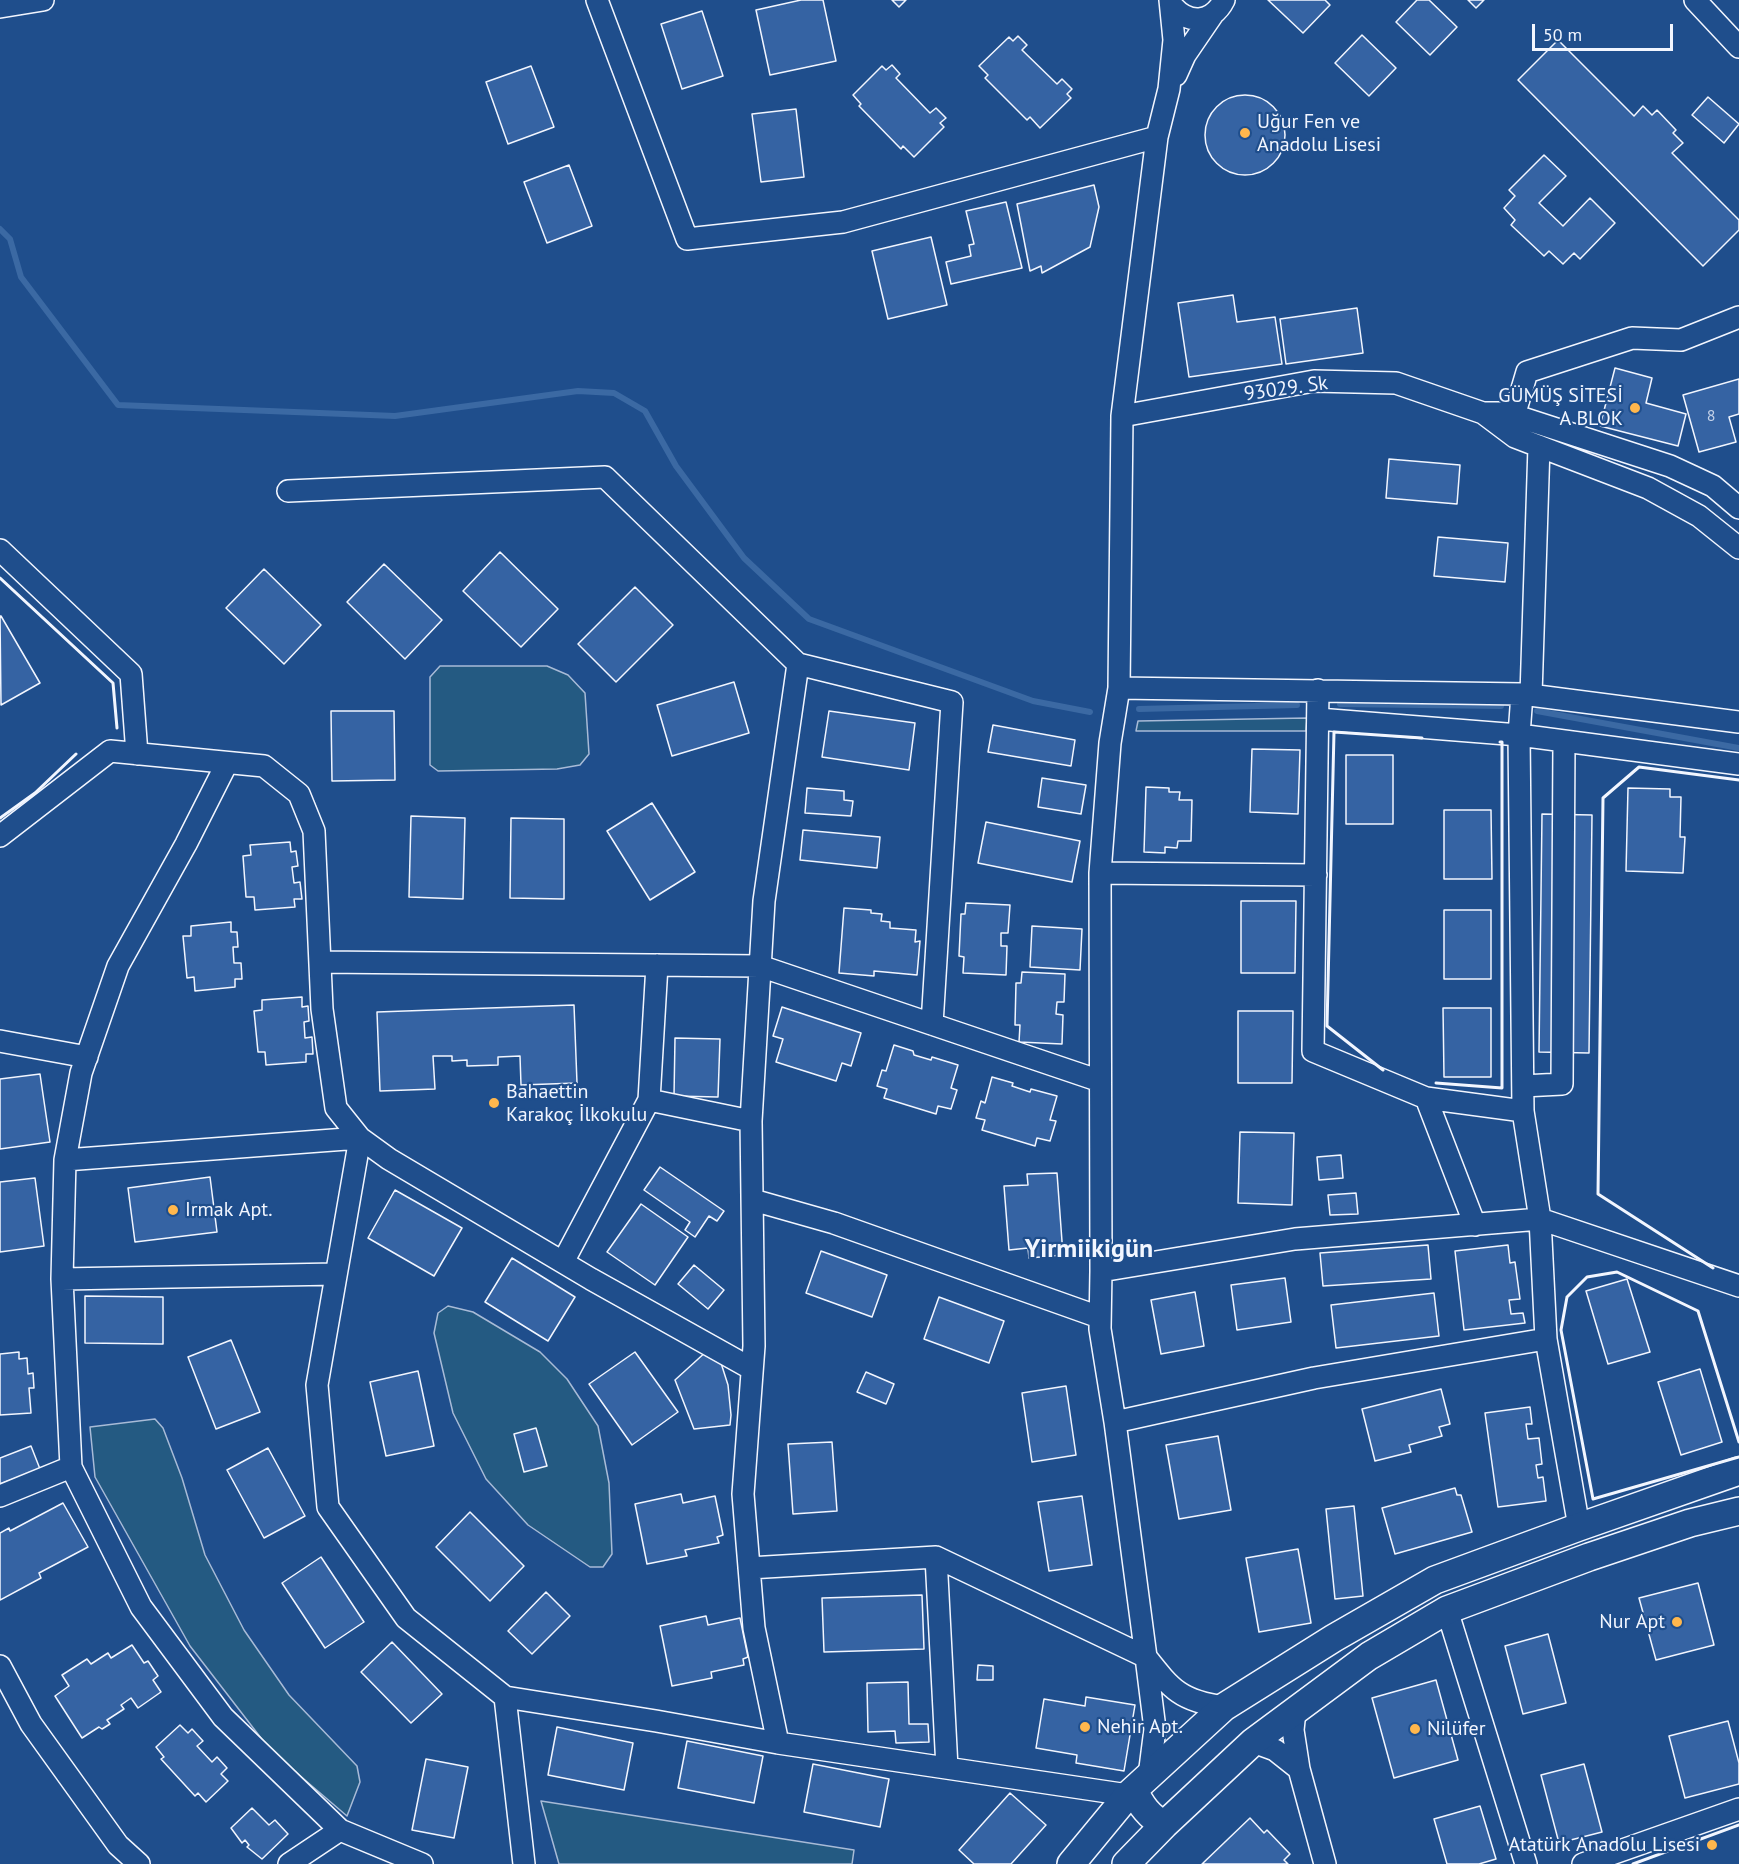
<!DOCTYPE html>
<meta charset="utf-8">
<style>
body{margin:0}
#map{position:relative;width:1739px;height:1864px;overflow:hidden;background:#1f4e8c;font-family:"PT Sans",sans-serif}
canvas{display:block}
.scale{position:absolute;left:1532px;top:24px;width:141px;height:27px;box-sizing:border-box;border:3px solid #f2f6ff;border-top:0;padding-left:8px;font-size:18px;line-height:21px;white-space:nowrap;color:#f2f6ff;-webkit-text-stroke:4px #1f4e8c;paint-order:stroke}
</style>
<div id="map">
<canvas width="1739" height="1864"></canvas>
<div class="scale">50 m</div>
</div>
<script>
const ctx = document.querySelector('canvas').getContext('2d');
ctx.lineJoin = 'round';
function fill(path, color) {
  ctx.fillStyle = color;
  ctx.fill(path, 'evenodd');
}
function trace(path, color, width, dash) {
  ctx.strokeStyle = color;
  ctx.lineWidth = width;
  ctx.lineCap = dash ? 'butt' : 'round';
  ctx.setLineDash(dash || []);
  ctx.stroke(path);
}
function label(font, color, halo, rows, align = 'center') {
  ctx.font = font + ' "PT Sans",sans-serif';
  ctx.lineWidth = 4.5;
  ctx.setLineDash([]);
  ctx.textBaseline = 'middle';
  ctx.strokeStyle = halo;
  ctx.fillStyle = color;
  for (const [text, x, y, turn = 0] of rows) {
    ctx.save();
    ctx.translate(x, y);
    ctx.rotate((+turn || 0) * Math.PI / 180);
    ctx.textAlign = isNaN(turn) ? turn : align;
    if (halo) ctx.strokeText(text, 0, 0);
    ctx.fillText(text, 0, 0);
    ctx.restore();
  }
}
const green = new Path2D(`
 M440,666H547L568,675L585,693L589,754L580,765L557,769L438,771L430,765V677Z
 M1307,718L1306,731H1136L1138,721Z
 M448,1306L473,1312L540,1352L567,1379L598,1426L609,1483L612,1554L603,1567H590L528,1525L486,1479L453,1413L434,1333L438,1313Z
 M155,1419L163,1428L182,1478L205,1555L244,1630L289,1695L357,1766L360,1782L347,1816L271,1751L190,1646L95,1477L90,1427Z
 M541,1801L854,1850L852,1864H559Z`);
const stream = new Path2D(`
 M0,229L10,239L21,277L118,405L395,416L578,391L614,393L645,411L676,466L744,558L809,619L1033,701L1090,712
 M1340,704L1501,706
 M1139,709L1297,705
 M1537,711L1739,748`);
const building = new Path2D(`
 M801,0H823L836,61L770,75L756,10Z
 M892,0H906L899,7Z
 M1268,0H1325L1330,5L1303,33Z
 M1417,0H1429L1457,27L1430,55L1396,22Z
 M1468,0H1484L1476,8Z
 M702,11L723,76L682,89L661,24Z
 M1362,35L1396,68L1369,96L1335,63Z
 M1018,36L1027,45L1022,50L1057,84L1062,79L1072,89L1067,94L1071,98L1040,128L1030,117L1027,120L985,78L988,75L979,66L1009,37L1013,41Z
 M1558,40L1634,116L1643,106L1652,115L1657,110L1676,130L1673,133L1683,143L1672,153L1739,220V230L1703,266L1518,80Z
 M892,65L900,74L896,78L930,113L936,108L946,118L940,123L944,127L914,157L903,146L901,149L859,106L861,104L853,95L882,66L886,70Z
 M531,66L554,127L508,144L486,82Z
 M1205 135a40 40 0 1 1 80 0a40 40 0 1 1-80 0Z
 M1708,97L1739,124L1724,143L1692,115Z
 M796,109L804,177L761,182L752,114Z
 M1544,155L1566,176L1539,203L1563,226L1590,198L1615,223L1580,259L1574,253L1563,264L1549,251L1544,256L1511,225L1515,220L1504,208L1515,196L1509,190Z
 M569,165L592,226L547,243L524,182Z
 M1094,185L1099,207L1090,247L1042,273L1041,266L1030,271L1017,204Z
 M1006,202L1022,268L951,284L946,262L971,256L969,245L974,244L966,211Z
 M931,237L947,305L888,319L872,251Z
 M1233,295L1237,322L1275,317L1282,364L1189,377L1178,303Z
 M1357,308L1363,353L1286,364L1280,319Z
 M1615,368L1652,378L1646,403L1686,414L1678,446L1600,426Z
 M1739,379V414L1729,417L1736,442L1699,452L1683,395Z
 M1389,459L1460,465L1457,504L1386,498Z
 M1438,537L1508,543L1505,582L1434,576Z
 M500,552L558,609L521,647L463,591Z
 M384,564L442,620L405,659L347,602Z
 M264,569L321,625L284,664L226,608Z
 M635,587L673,625L616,682L578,644Z
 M0,616H1L40,683L1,705Z
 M734,682L749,733L672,756L657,705Z
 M331,711H394L395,780L332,781Z
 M829,711L915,723L909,770L822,757Z
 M993,725L1075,740L1071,766L988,752Z
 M1252,749L1300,750L1298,814L1250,812Z
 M1346,755H1393V824H1346Z
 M1042,778L1086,785L1081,814L1038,807Z
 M1146,787L1169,788V792H1180L1179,800H1192L1191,841H1178L1177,848L1165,847V853L1144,852Z
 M807,788L844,791V800L853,801L851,816L805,813Z
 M1628,788L1670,789V797H1681L1680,837H1685L1683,873L1626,871Z
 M652,803L695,872L650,900L607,831Z
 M1444,810H1491L1492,879H1444Z
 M1542,814L1592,815L1589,1053L1539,1052Z
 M411,816L465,818L463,899L409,897Z
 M511,818L564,819V899L510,898Z
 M986,822L1080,841L1072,882L978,863Z
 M803,830L880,837L877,868L800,860Z
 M290,842L291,852L296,851L298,866L292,867L294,883L300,882L302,899H294L295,907L255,910L254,897H246L243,856L251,855L250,845Z
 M1241,901H1296L1295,973H1241Z
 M966,903L1010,905L1008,933H1001V946H1007L1006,975L963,973L964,957L959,956L961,914H965Z
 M844,908L871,910V913L882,914L881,921L890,922V928L916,930L915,942L920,941L917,975L874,971V976L839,973Z
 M1444,910H1491V979H1444Z
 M231,922V932H237L238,947H233L234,963H241L242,979H235V987L195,991L194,977L187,978L183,936H191V926Z
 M1032,926L1082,929L1080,970L1030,967Z
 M1022,972L1065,974L1064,1002H1057L1056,1014L1063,1015L1062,1044L1019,1042L1020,1025H1015L1016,983H1021Z
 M302,997V1007L308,1006L309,1021L304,1022L305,1038L312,1037L313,1054H306V1062L266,1065L265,1052H258L254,1011L262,1010V1000Z
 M574,1005L577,1083L521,1085L520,1056L498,1057V1065L467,1066V1060L452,1061V1056H433L435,1089L380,1091L377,1012Z
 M782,1007L861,1033L851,1066L842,1063L836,1081L776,1062L783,1039L773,1036Z
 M1443,1008H1491V1077H1444Z
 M1238,1011H1293L1292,1083H1238Z
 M675,1038L720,1039L718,1097L674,1096Z
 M894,1045L913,1051L914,1055L931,1060L932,1057L958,1065L951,1088L957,1090L951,1109L938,1106L936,1114L884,1098L887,1089L877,1086L882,1070L886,1071Z
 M40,1074L50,1142L0,1149V1079Z
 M992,1077L1013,1083L1012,1086L1030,1092L1031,1089L1057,1096L1050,1120L1056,1121L1050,1141L1037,1138L1035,1146L982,1130L985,1120L976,1118L981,1101L985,1103Z
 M1240,1132L1294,1133L1292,1205L1238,1203Z
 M1341,1155L1343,1178L1319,1180L1317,1157Z
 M660,1167L724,1211L717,1221L709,1216L695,1237L685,1230L690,1222L644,1190Z
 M1057,1173L1063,1255L1029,1258L1028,1248L1009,1250L1004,1186L1028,1185L1027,1174Z
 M210,1177L217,1232L135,1242L128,1188Z
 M35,1178L44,1246L0,1252V1182Z
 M395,1190L462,1228L434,1276L368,1238Z
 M1356,1193L1358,1214L1330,1215L1328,1195Z
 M641,1204L688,1237L655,1285L607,1252Z
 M1428,1245L1431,1279L1323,1286L1320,1253Z
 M1508,1245L1510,1263L1515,1262L1520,1299L1509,1300L1511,1314L1523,1313L1525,1323L1464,1330L1455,1251Z
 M821,1251L887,1275L872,1317L806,1293Z
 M512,1258L575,1297L548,1341L485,1302Z
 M694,1265L724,1290L708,1309L678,1284Z
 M1285,1278L1291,1322L1237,1330L1231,1285Z
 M1627,1279L1650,1352L1608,1364L1586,1291Z
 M1195,1292L1204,1346L1161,1354L1151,1300Z
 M1434,1293L1439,1336L1336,1348L1331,1305Z
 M85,1296L163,1297V1344L85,1343Z
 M939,1297L1004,1321L989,1363L924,1339Z
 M231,1340L260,1412L216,1429L188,1357Z
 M708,1350L721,1363L728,1385L731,1415L730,1425L694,1429L675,1380Z
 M19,1352V1359L27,1358L28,1374L33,1373L34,1388H29L31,1413L0,1415V1354Z
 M635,1352L678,1412L632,1445L589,1384Z
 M1700,1369L1722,1442L1681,1455L1658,1382Z
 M418,1371L434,1446L386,1456L370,1382Z
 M866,1372L894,1384L886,1404L857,1392Z
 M1066,1386L1076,1455L1032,1462L1022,1393Z
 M1441,1389L1450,1424L1439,1427L1442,1436L1409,1445L1411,1452L1375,1461L1362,1409Z
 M1530,1407L1532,1424H1526L1528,1439L1539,1438L1542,1464L1536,1465L1538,1478L1543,1477L1546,1501L1498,1507L1485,1413Z
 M536,1428L547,1466L524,1472L514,1434Z
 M1218,1436L1231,1510L1179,1519L1166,1445Z
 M832,1442L837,1511L793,1514L788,1444Z
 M31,1446L40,1469L0,1484V1458Z
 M268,1448L305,1516L264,1538L227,1470Z
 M1455,1488L1457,1495H1461L1472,1532L1395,1554L1382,1508Z
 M681,1494L683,1503L715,1496L723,1535L717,1537L719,1543L685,1550L687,1556L647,1564L635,1504Z
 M1082,1496L1092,1565L1049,1571L1038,1502Z
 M63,1503L88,1547L39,1573L41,1578L0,1600V1533L9,1528L10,1531Z
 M1354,1506L1363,1596L1335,1599L1326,1509Z
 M470,1512L524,1566L490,1601L436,1547Z
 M1298,1549L1311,1623L1259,1632L1246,1558Z
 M321,1557L364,1622L325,1648L282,1583Z
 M1698,1583L1714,1645L1656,1660L1639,1598Z
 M546,1592L570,1616L532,1654L508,1631Z
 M922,1595L924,1649L824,1652L822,1598Z
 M706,1616L708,1625L740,1618L748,1657L743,1659L744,1665L711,1672L712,1678L672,1686L660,1626Z
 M1548,1634L1566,1703L1523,1714L1505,1646Z
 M392,1642L442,1694L411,1723L361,1672Z
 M132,1645L144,1663L148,1661L158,1676L153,1680L161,1692L138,1708L131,1698L121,1705L124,1709L107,1720L110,1724L102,1729L99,1727L82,1738L55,1696L69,1686L62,1675L87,1659L91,1664L108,1653L111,1658Z
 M978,1665L993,1666V1680H977Z
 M1436,1680L1458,1760L1394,1778L1372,1698Z
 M908,1682L909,1724H928L929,1742L896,1743L895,1731L868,1732L867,1683Z
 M1086,1697L1135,1705L1124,1771L1076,1763L1077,1755L1036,1748L1044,1699L1085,1706Z
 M1728,1721L1739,1763V1784L1685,1798L1669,1736Z
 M180,1725L188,1733L192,1729L203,1741L197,1746L212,1762L217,1757L227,1768L221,1774L228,1781L206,1802L198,1793L195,1796L161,1759L164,1757L156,1747Z
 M557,1727L633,1743L624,1790L548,1775Z
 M687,1741L763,1756L754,1803L678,1788Z
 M426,1759L468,1767L454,1838L412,1830Z
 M813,1764L889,1779L880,1827L804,1812Z
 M1584,1764L1602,1832L1559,1843L1541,1775Z
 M1010,1793L1046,1825L1011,1864H974L959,1850Z
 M1480,1806L1496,1859L1479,1864H1447L1434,1819Z
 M252,1808L269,1825L275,1820L288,1834L262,1859L247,1847L249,1845L245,1840L242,1843L231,1828Z
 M1250,1818L1264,1833L1267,1830L1290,1854L1284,1860L1288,1864H1202Z`);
const minor = new Path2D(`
 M597,0L687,239L843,222L1157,137
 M1170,0L1174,40L1169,89L1157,137L1122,416L1119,688L1110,743L1100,873L1101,1271L1100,1329L1115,1422L1146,1657C1172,1690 1181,1701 1224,1707
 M1695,0L1739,47
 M1171,4C1187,25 1212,24 1224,0
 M0,7L43,0
 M1176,75L1185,55L1213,14
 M1483,413H1507L1670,466L1713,486L1739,508
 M1122,416L1314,381L1396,383L1483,413L1515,437L1648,488L1699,516L1739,548
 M1514,416L1527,372L1632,338L1681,340L1739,317
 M288,491L605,477L798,664L952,702L932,1024
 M0,550L131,674L137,754
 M1119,688L1522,694
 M1318,690L1313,1051L1426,1098L1523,1111
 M1531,695L1539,446
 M1318,719L1519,735L1739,764
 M0,836L110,751L264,766L299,794L314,831L322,1009L336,1108L360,1138L389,1159L591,1279L752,1369
 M1100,873L1316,875
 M320,962L760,966L1100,1081
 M0,1041L87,1057
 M1523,1086L1562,1084L1564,741
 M1426,1098L1475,1225
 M649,1100L751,1121
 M65,1160L81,1073L118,966L186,844L227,763
 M753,1200L834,1223L1099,1317
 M563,1262L649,1100L657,965
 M1101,1271L1295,1239L1540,1219L1739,1286
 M62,1279L336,1274
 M1115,1422L1314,1378L1546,1339
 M0,1496L71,1467
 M1579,1527L1546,1339L1540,1219L1523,1111L1519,735L1522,694L1739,722
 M936,1557L947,1768
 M749,1568L936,1557L1146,1657L1155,1729L1149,1776
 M1447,1610L1526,1864
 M0,1666L31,1724L118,1845L139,1864
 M505,1697L524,1864
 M1295,1711L1293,1730L1299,1769
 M1253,1742L1275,1750L1299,1769L1325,1864
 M778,1743L754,1628L743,1494L754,1346L751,1121L764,901L798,664
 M289,1864L340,1830
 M422,1864L340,1830L223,1717L141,1607L71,1467L62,1279L65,1160L360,1138L317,1385L328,1507L406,1618L505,1697L656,1721L778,1743L1128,1795
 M1583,1864L1739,1809`);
const major = new Path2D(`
 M1134,1790C1141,1806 1149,1816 1164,1825
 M1071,1864L1128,1795L1224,1707L1334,1638L1435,1580L1579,1527L1739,1471
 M1126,1864L1164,1825L1253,1742L1369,1656L1447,1610L1589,1557L1690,1523L1739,1511`);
const wall = new Path2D(`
 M0,578L113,683L117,728
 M0,818L35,793L76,754
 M1383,1070L1327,1026L1334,732L1422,738
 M1436,1083L1502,1088V742H1500
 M1713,1268L1598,1194L1603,798L1639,767L1739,780
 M1739,1442L1698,1311L1617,1272L1587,1277L1567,1297L1561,1330L1593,1499L1739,1457
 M1633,1864L1739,1825`);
const markers = [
 [1245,133,6,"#ffb74d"],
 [1635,408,6,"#ffb74d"],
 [494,1103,6,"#ffb74d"],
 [173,1210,6,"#ffb74d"],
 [1677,1622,6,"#ffb74d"],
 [1085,1727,6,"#ffb74d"],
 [1415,1729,6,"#ffb74d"],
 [1712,1845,6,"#ffb74d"]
];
const numberNames = [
 ["8",1711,416]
];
const poiNames = [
 ["Uğur Fen ve",1257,122],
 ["Anadolu Lisesi",1257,145],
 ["GÜMÜŞ SİTESİ",1623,396,"right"],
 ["A BLOK",1623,419,"right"],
 ["Bahaettin",506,1092],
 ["Karakoç İlkokulu",506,1115],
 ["Irmak Apt.",185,1210],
 ["Nur Apt",1665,1622,"right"],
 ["Nehir Apt.",1097,1727],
 ["Nilüfer",1427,1729],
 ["Atatürk Anadolu Lisesi",1700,1845,"right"]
];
const streetNames = [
 ["93029. Sk",1286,389,-8]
];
const districtNames = [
 ["Yirmiikigün",1089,1250]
];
fill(green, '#245a82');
trace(green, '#a8bbd7', 1.5);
trace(stream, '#3b69a3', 6);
fill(building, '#3563a3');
trace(building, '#f2f6ff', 1.5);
trace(minor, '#f2f6ff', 24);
trace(major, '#f2f6ff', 30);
trace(minor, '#1f4e8c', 21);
trace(major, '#1f4e8c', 27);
trace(wall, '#f2f6ff', 3);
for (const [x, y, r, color] of markers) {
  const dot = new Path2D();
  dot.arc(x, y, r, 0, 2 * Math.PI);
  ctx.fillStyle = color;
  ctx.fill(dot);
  trace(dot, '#1f4e8c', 2);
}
label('16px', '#c3d1e8', null, numberNames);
label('20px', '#f2f6ff', '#1f4e8c', poiNames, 'left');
label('20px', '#f2f6ff', '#1f4e8c', streetNames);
label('bold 26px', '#f2f6ff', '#1f4e8c', districtNames);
</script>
